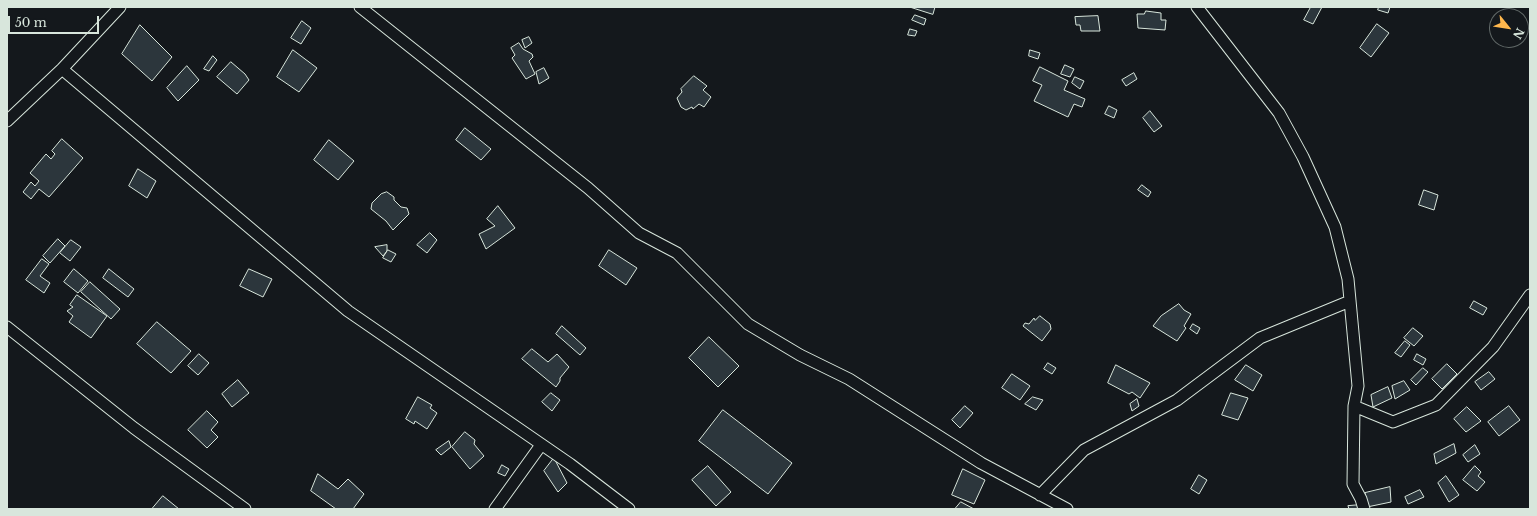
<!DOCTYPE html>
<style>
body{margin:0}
#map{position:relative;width:1537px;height:516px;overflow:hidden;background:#14181c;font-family:"Libre Baskerville",serif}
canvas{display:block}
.frame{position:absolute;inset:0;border:8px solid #d8e6dc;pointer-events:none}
.north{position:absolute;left:1489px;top:8px;width:40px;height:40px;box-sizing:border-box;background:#14181c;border:1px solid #626a69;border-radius:50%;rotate:120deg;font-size:11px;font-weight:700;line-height:16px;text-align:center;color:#d8e6dc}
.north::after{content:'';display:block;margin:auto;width:14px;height:18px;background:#ffb74d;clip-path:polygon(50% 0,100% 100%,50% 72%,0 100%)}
.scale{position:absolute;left:8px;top:16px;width:91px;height:18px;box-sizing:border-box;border:2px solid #d8e6dc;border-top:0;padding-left:5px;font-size:12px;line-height:14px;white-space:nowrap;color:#d8e6dc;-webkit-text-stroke:3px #14181c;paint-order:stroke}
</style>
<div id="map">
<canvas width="1537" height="516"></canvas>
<div class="frame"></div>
<div class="north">N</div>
<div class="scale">50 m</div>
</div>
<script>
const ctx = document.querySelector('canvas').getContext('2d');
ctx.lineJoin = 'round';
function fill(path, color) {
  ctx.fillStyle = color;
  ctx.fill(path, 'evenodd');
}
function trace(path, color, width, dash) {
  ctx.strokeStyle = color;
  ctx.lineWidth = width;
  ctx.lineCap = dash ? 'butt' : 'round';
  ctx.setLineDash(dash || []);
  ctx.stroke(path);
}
const building = new Path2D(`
 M910,7H935L933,14Z
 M1311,7H1322L1313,24L1304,20Z
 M1379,7H1390L1388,13L1378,10Z
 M1146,11L1161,13V20H1166L1165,30L1138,28L1137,14H1144Z
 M915,15L926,19L924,25L912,20Z
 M1098,16L1100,31H1081L1080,25H1076L1075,17Z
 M302,21L311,28L301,44L291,38Z
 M1377,24L1389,33L1371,57L1360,48Z
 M140,25L172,57L152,81L122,54Z
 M910,29L917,31L915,36L908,35Z
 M529,37L532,43L525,48L522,40Z
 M519,43L523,49L532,54L533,57L529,61L535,74L526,79L512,58L515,55L511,48Z
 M293,50L317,68L299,92L277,77Z
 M1030,50L1040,53L1038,59L1029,56Z
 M213,56L217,60L209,71L204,69Z
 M231,62L245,74L249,80L237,94L217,77Z
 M1065,65L1074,69L1070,77L1061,74Z
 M187,66L199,80L178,101L167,88Z
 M1040,67L1068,81L1064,90L1085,99L1082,107L1074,104L1068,117L1034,101L1042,85L1033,81Z
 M544,68L549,78L539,84L536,72Z
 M1134,73L1137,79L1126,86L1122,80Z
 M694,76L707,86L703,90L711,97L704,107L699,104L693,109L692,107L686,110L681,107L677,98L682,92L681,89Z
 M1075,77L1084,81L1080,89L1072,83Z
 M1109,106L1117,110L1114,118L1105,114Z
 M1150,111L1162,126L1154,132L1143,118Z
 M465,128L491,149L481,160L456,140Z
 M62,139L83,158L49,197L39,189L31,199L23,192L31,182L35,186L39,181L30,173L46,154L51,159L55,154L52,151Z
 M329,140L354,161L338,180L314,160Z
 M138,169L156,181L147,198L129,186Z
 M1142,185L1151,192L1148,197L1138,190Z
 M1424,190L1438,195L1434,210L1419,205Z
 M387,192L394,197V200L401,207L407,208L409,214L393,230L386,221L371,209L372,203L381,194Z
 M498,206L515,228L486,249L479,234L495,226L487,219Z
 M430,233L437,240L427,253L417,245Z
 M58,239L65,246L50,263L43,256Z
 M71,240L81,247L70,261L60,253Z
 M387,245V251L383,256L375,247Z
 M388,250L396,254L391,262L383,258Z
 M609,250L637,268L626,285L599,266Z
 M42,259L49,264L40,276L50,283L44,293L26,280Z
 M74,269L88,281L78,293L64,282Z
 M109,269L134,289L128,297L103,278Z
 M249,269L272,279L263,297L240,286Z
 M90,282L120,309L111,319L81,292Z
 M77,295L107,316L91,338L69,322L73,316L67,311L73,307L70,305Z
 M1474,301L1487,308L1483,315L1470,308Z
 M1179,304L1184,310L1191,314L1184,326L1186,328L1177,341L1153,326L1161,316Z
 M1040,316L1050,324L1051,329L1042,341L1023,326L1025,323L1029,324L1034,318L1035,320Z
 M157,322L191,351L171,373L137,344Z
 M1193,324L1200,328L1197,334L1190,329Z
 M562,326L586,348L580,355L556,334Z
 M1413,328L1423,336L1414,346L1404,338Z
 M709,337L739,366L718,387L689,358Z
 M1405,341L1410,345L1401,357L1395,353Z
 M532,349L548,362L557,354L569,367L560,378V381L556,387L522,359Z
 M199,354L209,363L198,375L188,366Z
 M1417,354L1426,359L1423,365L1414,360Z
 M1048,363L1056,368L1052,374L1044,369Z
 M1447,364L1457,374L1442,389L1432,379Z
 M1116,365L1150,383L1140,398L1132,392L1129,394L1108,383Z
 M1246,365L1262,375L1253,391L1235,380Z
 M1423,368L1428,372L1416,385L1411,380Z
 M1489,372L1495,379L1481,390L1475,382Z
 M1012,374L1030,386L1020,400L1002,388Z
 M238,380L249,393L232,407L222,394Z
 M1404,381L1410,390L1395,399L1392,386Z
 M1388,387L1392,398L1373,407L1371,395Z
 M551,393L560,400L552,411L542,402Z
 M1231,393L1248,398L1238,420L1222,415Z
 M418,397L432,405L430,408L437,413L427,429L415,421L414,424L406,419Z
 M1033,397L1043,400L1036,410L1025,404Z
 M1137,399L1139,406L1132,411L1130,404Z
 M965,406L973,413L960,428L952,420Z
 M1509,406L1520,420L1499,436L1488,422Z
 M1467,407L1481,421L1466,432L1454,419Z
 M723,410L792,463L768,494L699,441Z
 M207,411L218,422L211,430L218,437L207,448L188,430Z
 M465,432L475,440L474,444L484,456L470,469L452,447Z
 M449,441L451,447L441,455L436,450Z
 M1454,444L1456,453L1436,464L1434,454Z
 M1475,445L1480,454L1468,462L1463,455Z
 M554,458L567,483L558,492L544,471Z
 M502,465L509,469L505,476L498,473Z
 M708,466L731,492L716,506L692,480Z
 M1475,466L1481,472L1478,476L1485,482L1477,491L1463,480Z
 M963,469L985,480L974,504L952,495Z
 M318,474L338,489L348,479L364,494L353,509H336L311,491Z
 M1199,475L1207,480L1199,494L1191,489Z
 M1446,476L1459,495L1449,502L1438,483Z
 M1390,487L1391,502L1367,507L1365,493Z
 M1420,490L1424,497L1408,504L1405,497Z
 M163,496L179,509H152Z
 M961,502L974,509H955Z
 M1361,505V509H1349L1348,506Z`);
const street = new Path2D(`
 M360,7L588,188L639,233L677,253L748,324L800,355L849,379L981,463L1067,509
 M1197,7L1279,113L1303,157L1335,227L1348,279L1358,386L1354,406
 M62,69L348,311L570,464L629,509
 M7,121L62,69L120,7
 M7,327L134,428L245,509
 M1040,495L1084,450L1177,400L1260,338L1350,301
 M495,509L541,445
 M1364,509L1361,499L1353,484L1354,406L1393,422L1436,405L1493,347L1530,295`);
fill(building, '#2c363c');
trace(building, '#d8e6dc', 1);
trace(street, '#d8e6dc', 13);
trace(street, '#14181c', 11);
</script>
